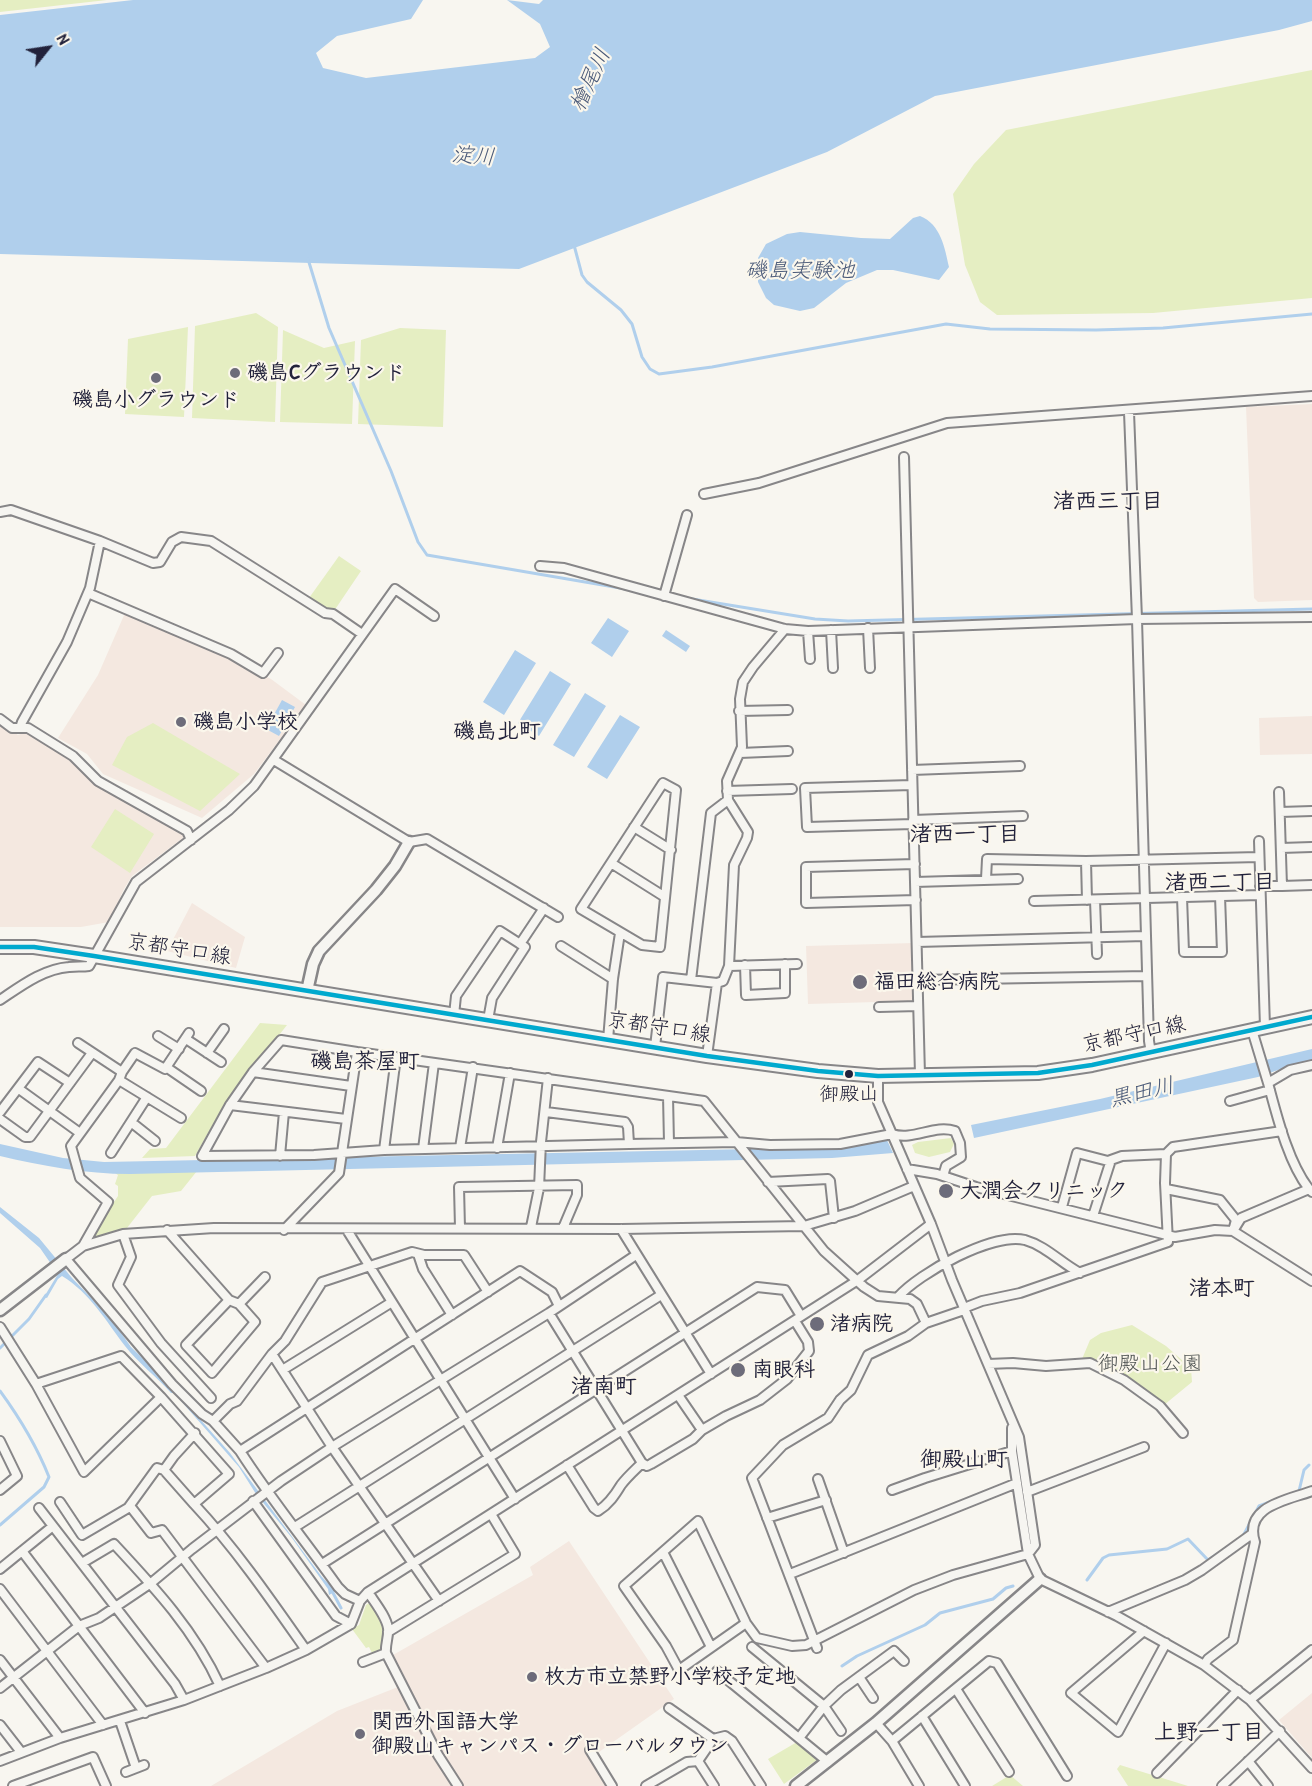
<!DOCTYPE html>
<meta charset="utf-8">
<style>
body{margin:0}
#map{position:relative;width:1312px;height:1786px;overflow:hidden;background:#f8f6f0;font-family:"Patrick Hand",sans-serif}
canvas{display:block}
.north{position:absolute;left:18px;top:18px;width:60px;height:60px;-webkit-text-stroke:4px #fbf7ec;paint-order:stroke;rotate:60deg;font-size:16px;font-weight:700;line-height:24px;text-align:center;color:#22223b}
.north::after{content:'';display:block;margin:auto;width:21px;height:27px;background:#22223b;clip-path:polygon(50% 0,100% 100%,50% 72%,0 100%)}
</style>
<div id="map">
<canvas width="1312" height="1786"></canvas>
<div class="north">N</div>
</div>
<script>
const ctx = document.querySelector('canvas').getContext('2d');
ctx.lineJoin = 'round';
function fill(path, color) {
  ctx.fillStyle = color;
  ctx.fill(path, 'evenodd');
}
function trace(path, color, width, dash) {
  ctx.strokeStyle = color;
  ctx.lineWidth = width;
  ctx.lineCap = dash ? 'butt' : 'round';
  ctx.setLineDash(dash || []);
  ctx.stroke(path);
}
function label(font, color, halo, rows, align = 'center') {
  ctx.font = font + ' "Patrick Hand","Klee One",sans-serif';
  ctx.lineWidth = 4.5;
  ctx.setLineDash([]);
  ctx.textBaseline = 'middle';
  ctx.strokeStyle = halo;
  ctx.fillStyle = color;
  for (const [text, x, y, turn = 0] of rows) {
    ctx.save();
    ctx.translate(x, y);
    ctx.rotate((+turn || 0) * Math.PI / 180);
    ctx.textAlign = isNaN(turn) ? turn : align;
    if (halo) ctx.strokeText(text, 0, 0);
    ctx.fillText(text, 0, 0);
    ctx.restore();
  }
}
const built = new Path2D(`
 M1312,404V600L1258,602L1254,598L1246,407Z
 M125,613L212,648L271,679L306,705L254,774L202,818L103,774L87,754L58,738L98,675Z
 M1312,716V754L1260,755L1259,718Z
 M0,723L18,735L26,732L78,766L96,784L183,834V838L132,876L124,889L109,922L81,927H0Z
 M192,903L245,937L236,968L167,951Z
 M914,943L916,998L911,1001L808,1004L806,946Z
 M569,1541L674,1699L599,1752L595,1745L586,1751L607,1786H463L442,1754L393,1655L533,1575L530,1567Z
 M398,1687L435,1758L452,1786H211L337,1711Z
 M1312,1693V1758L1279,1720Z`);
const green = new Path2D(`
 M0,0H107L0,12Z
 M1312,70V298L1153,313L997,315L980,302L965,265L953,194L974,164L1006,130Z
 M256,313L278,327L275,422L192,418L195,326Z
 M188,327L184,417L125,414L128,339Z
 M400,328L446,330L443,427L358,424L361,340Z
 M283,330L324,348L355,341L352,424L280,422Z
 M339,556L361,571L334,611L327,609L309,598Z
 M153,723L240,774L200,811L112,765L127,737Z
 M115,809L154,834L130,873L91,847Z
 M260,1023L287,1025L224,1105L195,1156L142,1158L150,1149L166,1148Z
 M951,1138L954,1144L950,1152L929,1157L915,1153L912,1145L918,1142Z
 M197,1171L181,1191L152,1196L127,1228L95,1238L92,1235L118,1196V1186L115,1184L118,1175L115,1173Z
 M1132,1325L1166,1346L1191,1368L1192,1382L1164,1405C1143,1388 1109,1360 1082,1359L1090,1340L1101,1333Z
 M371,1602L384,1622L381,1649L372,1653L369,1647L366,1648L352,1629L359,1625L366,1605Z
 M797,1742L818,1759L784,1784L768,1759Z
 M1120,1765L1188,1786H1128L1117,1769Z
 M1010,1775L1023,1786H992Z`);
const water = new Path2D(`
 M133,0H423L411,19L337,36L316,53L323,68L366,78L535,58L550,47L540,24L507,0L539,4L543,0H1312V21L1279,30L935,96L827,152L519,269L0,254V15Z
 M920,216C941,224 945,249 949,267L939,280L893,270H877L846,283L814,308L800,311L774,305L766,298L758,282V258L766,244L787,234L800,232L861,238L890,239L913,218Z
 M608,618L629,631L612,657L591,643Z
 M666,630L690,646L686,652L662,636Z
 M515,650L536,663L504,715L483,702Z
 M550,671L571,684L539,736L518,723Z
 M585,693L606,706L574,757L553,745Z
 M282,700L295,707L279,736L266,729Z
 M620,715L640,727L607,779L587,767Z
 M1312,1049V1061L1298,1063L1258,1077L974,1138L971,1125L1100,1099Z
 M887,1140L893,1153L832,1158L130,1174C85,1174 43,1166 0,1156V1144L63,1158L104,1162L852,1147L853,1144Z
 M0,1207L39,1238L72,1278L110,1317L131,1347L168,1383L230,1453L322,1577L336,1591L329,1595L328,1589L292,1538L256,1494L239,1467L174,1393H171C157,1377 138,1363 125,1346C106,1321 90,1293 62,1276L58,1279L47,1298L44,1297L58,1274L40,1248L0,1213Z`);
const stream = new Path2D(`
 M574,245L582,275L587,282L621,310L632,324L642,357L650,369L659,374L712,367L946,324L990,329L1096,330L1163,328L1312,314
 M308,259L329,328L391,471L418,542L427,555L626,589
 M686,598L815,619L848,621L1312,609
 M0,1348L29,1319L46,1295
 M0,1391C19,1417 37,1447 49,1477L44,1487L0,1525
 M1243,1536L1259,1506L1299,1491L1304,1470L1309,1465
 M1087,1580L1103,1558L1109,1555L1167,1549L1188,1539L1208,1560L1228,1547
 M332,1591L341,1608
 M842,1666L857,1656L925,1625L940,1613L993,1599L1006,1588L1013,1586`);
const street = new Path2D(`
 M1129,412L1137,619L1149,1041L1151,1053
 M904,457L920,1075
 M704,494L759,483L947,423L1312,396
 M0,512L11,510L100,541L153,563L160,562L172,542L181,537L211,541L325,613L333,614L362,634
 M540,566L564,568L785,629L808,631L1137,619L1312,617
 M88,593L231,654L263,673L278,653
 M664,596L687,515
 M868,628L870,668
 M831,630L833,668
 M808,631L810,659
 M739,711L788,710
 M0,719L12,728H28L73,756L98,781L187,831L191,840
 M20,728L22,722L67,642L90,588L100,541
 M740,753L788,751
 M274,760L409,842L427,839L558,917
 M912,770L1020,766
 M663,783L676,790L660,947L642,945L581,909Z
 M912,785L805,788L807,827L913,824
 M727,791L792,789
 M1279,792L1282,886L1312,885
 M1280,812L1312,811
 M913,820L1023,816
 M634,827L671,850
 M1259,841L1265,1027
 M1281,848L1312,847
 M1086,861L1087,900
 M611,863L665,897
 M915,864L806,867V903L916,900
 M986,879L987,859L1086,861L1259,857
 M915,882L1018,879
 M1260,886H1282
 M1182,897L1184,952H1222L1220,896
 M1095,900L1097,954
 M1034,901L1260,895
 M917,942L1145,936
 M520,944L544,908
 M561,946L613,979
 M745,965L746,995L785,993V964
 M729,966L797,964
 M691,980L711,813L728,800
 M918,980L1147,976
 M0,1000C21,986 43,969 69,967C76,966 82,967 89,966L136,882L229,810L254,786L395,589L434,616
 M879,1007L918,1006
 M454,1015L456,996L500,931L525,947L492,998L488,1020
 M1252,1030L1268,1083
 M158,1036L179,1049
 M186,1039L221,1062
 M608,1040L613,979L620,933
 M78,1043L122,1072
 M655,1047L663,977L717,983L723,981L729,966L734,865L747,838L748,832L728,800L727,781L742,747L740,699L743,682L753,667L785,629
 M357,1052L281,1040L253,1072L230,1105L202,1156L314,1155L384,1150L629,1144L736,1142L770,1145L840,1144L892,1134L878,1102V1076
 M207,1053L224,1029
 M707,1056L717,983
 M166,1067L201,1091
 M253,1072L351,1086
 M119,1080L181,1118
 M19,1089L80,1133
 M668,1096L669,1143
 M1230,1101L1270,1090
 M230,1105L346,1119
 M0,1112L38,1062L70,1083
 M546,1112L625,1122L628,1127L629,1144
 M0,1119L25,1137H30L92,1053
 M131,1122L155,1141
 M892,1134C914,1141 934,1124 955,1131L960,1143L961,1157L946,1166L943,1176
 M460,1148L473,1067
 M497,1148L510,1073
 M423,1149L434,1063
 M384,1150L396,1057
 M111,1153L147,1097
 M280,1156L284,1112
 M907,1169L937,1174L976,1187L1175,1237L1215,1230L1233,1231L1241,1218L1309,1189L1312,1192
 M768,1182L828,1179L830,1181L834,1218
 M1166,1189L1220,1200L1236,1220L1233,1231L1312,1281
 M1309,1189C1288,1162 1277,1116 1268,1083L1290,1070L1312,1065
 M1062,1207L1077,1153L1108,1161L1122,1156L1166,1154
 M1093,1216L1111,1160
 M531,1227L539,1188L541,1142L548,1078
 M460,1228L459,1187L577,1185V1195L563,1228
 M621,1229L711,1374
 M167,1230L229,1300L239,1304L255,1322L212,1373L186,1345L229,1300
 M284,1230L339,1173L357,1052L704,1101L824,1251L864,1287L878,1296L910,1299L917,1304L926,1323
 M347,1230L515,1499
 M123,1234L131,1257L118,1285L161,1343L211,1398
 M83,1246L108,1202L80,1178L71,1146L119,1080L122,1072L135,1053L165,1069L189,1033
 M418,1254L423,1269L452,1315
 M898,1297C919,1273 993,1232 1025,1240C1046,1246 1061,1263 1080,1273
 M239,1304L265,1277
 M964,1308L982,1301L1020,1293L1168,1242L1165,1183L1166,1154L1173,1147L1282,1131
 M549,1313L642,1463
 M0,1327L36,1384L84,1472L161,1397L229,1474L194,1504C236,1549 271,1600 306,1650
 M988,1364L1013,1363L1046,1366L1090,1363L1124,1380L1160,1406L1183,1433
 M284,1369L392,1302
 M36,1384L121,1356L161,1397
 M678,1395L702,1430
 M213,1421L230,1404L237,1401L272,1354
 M1012,1428V1451L1028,1554L1040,1579L1117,1616L1204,1665L1250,1700L1312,1768
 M0,1441L17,1476L0,1490
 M240,1451L213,1421L202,1414L172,1384L66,1259L83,1246L123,1234L214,1228L621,1229L804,1226L855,1211L914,1186
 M567,1465L594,1508L598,1511C609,1504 615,1495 621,1485C627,1477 635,1470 642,1463L647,1466L651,1464L693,1439L702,1430L726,1416L760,1400L787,1379L809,1351L808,1342L795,1321
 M164,1470L174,1456L195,1433
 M818,1479L844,1553
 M892,1490L925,1478L1012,1451
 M1027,1492L1144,1447
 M253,1501L336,1616L351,1624
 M60,1502L82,1535L128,1508L157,1468L164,1470L194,1504
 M130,1506L151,1533L162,1530L266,1668
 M39,1508L175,1684L184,1700
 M767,1518L826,1500
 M295,1527L661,1295
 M22,1551L145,1713
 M663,1552L711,1647
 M82,1563L114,1544C155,1588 195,1631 220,1686
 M322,1564L757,1287L785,1290L801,1316
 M0,1569L53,1526
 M790,1574L1017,1483
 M0,1589L103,1725
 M368,1592C375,1603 386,1616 388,1628C389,1637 385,1644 386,1653L438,1755L458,1786
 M360,1601L345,1594L338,1587C306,1542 270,1498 240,1451L520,1271L552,1292L559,1306
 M439,1601L332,1447L272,1354L285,1341L322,1282L412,1252L424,1255H464L488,1292
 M1108,1612L1185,1580L1202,1570L1252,1534
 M746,1623L679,1670L666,1646L624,1586L698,1521L746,1623L757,1638L792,1646L806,1645L914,1590L953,1575L1028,1554L1035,1545L1019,1437L952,1280L931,1224L892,1134
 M1144,1631L1071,1693L1118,1732L1166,1643
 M388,1632L515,1554L491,1514
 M752,1647L824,1706L841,1731
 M817,1648L752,1478L783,1445L828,1418L840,1400L851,1390L868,1355L908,1336L926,1323L964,1310
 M0,1660L60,1738
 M363,1662L386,1653
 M1204,1665L1208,1659L1233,1640L1255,1542C1243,1506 1288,1500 1312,1491
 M717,1671L828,1762
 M859,1677L873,1698
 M0,1688L79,1626L99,1618L151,1583L192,1549L281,1481L332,1447L549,1313L636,1255
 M956,1689L1009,1772
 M1250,1700L1312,1650
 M669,1708L713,1739
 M922,1716L965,1786
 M120,1721L136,1768
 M876,1723L892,1741L919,1786
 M0,1725L21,1752
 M799,1738L824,1706L841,1690L894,1651L904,1661
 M892,1741L989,1661L997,1663L1067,1776
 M590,1750L612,1786
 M0,1761L60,1738L184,1700L266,1668L306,1650L351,1624L360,1601L368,1592L858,1280L931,1224
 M1248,1761L1268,1786
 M126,1772L144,1765
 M1157,1773L1238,1690
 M13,1786L93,1757L106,1786
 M646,1786L687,1762L698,1761
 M714,1786L698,1761L713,1739L725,1736L732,1741L761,1786
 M1222,1786L1280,1731`);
const secondary = new Path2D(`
 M307,991L313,964L319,951L376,890L395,866L409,842
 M0,1310L66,1259
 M796,1786L876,1723L1040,1579`);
const primary = new Path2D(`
 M0,947H34L94,956L707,1056L818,1071L878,1076L1038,1073L1092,1065L1312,1017`);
const bus1 = new Path2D(`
 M0,947H34L94,956L707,1056L818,1071L878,1076L1038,1073L1092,1065L1312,1017`);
const markers = [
 [235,373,6,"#6d6c7a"],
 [156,378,6,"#6d6c7a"],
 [181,722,6,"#6d6c7a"],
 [860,982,8,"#6d6c7a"],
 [849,1074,5,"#22223b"],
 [946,1191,8,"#6d6c7a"],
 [817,1324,8,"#6d6c7a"],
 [738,1370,8,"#6d6c7a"],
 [532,1677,6,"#6d6c7a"],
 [360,1734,6,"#6d6c7a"]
];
const busNames = [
 ["御殿山",849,1095]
];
const poiNames = [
 ["磯島Cグラウンド",247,373],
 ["磯島小グラウンド",156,400,"center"],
 ["磯島小学校",193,722],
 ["福田総合病院",874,982],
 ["大潤会クリニック",960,1191],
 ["渚病院",830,1324],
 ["南眼科",752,1370],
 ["枚方市立禁野小学校予定地",544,1677],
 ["関西外国語大学",372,1722],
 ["御殿山キャンパス・グローバルタウン",372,1746]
];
const streetNames = [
 ["京都守口線",179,950,9],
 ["京都守口線",659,1028,9],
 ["京都守口線",1134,1035,-12]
];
const parkNames = [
 ["御殿山公園",1150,1364]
];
const waterNames = [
 ["檜尾川",591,80,-65],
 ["淀川",473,157,4],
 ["磯島実験池",800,271],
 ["黒田川",1142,1093,-13]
];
const neighbourhoodNames = [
 ["渚西三丁目",1108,502],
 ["磯島北町",497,732],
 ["渚西一丁目",965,835],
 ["渚西二丁目",1220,883],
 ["磯島茶屋町",365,1062],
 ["渚本町",1222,1289],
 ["渚南町",604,1387],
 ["御殿山町",964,1460],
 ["上野一丁目",1209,1733]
];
fill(built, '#f4e8e0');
fill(green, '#e5eec2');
fill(water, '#b0cfec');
trace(stream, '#b0cfec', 3);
trace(street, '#878688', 12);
trace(secondary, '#878688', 15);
trace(primary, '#878688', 16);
trace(street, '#f6f5f1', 8);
trace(secondary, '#f6f5f1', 10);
trace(primary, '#f6f5f1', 12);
trace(bus1, '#00a9ce', 4.5);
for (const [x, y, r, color] of markers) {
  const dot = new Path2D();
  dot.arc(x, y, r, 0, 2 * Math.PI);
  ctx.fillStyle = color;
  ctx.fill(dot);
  trace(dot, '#fbf7ec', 2);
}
label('20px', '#22223b', '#fbf7ec', busNames);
label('bold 21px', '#22223b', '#fbf7ec', poiNames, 'left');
label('21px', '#22223b', '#fbf7ec', streetNames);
label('21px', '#4f5453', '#fbf7ec', parkNames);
label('italic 22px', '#495978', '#fbf7ec', waterNames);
label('bold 22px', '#22223b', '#fbf7ec', neighbourhoodNames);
</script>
